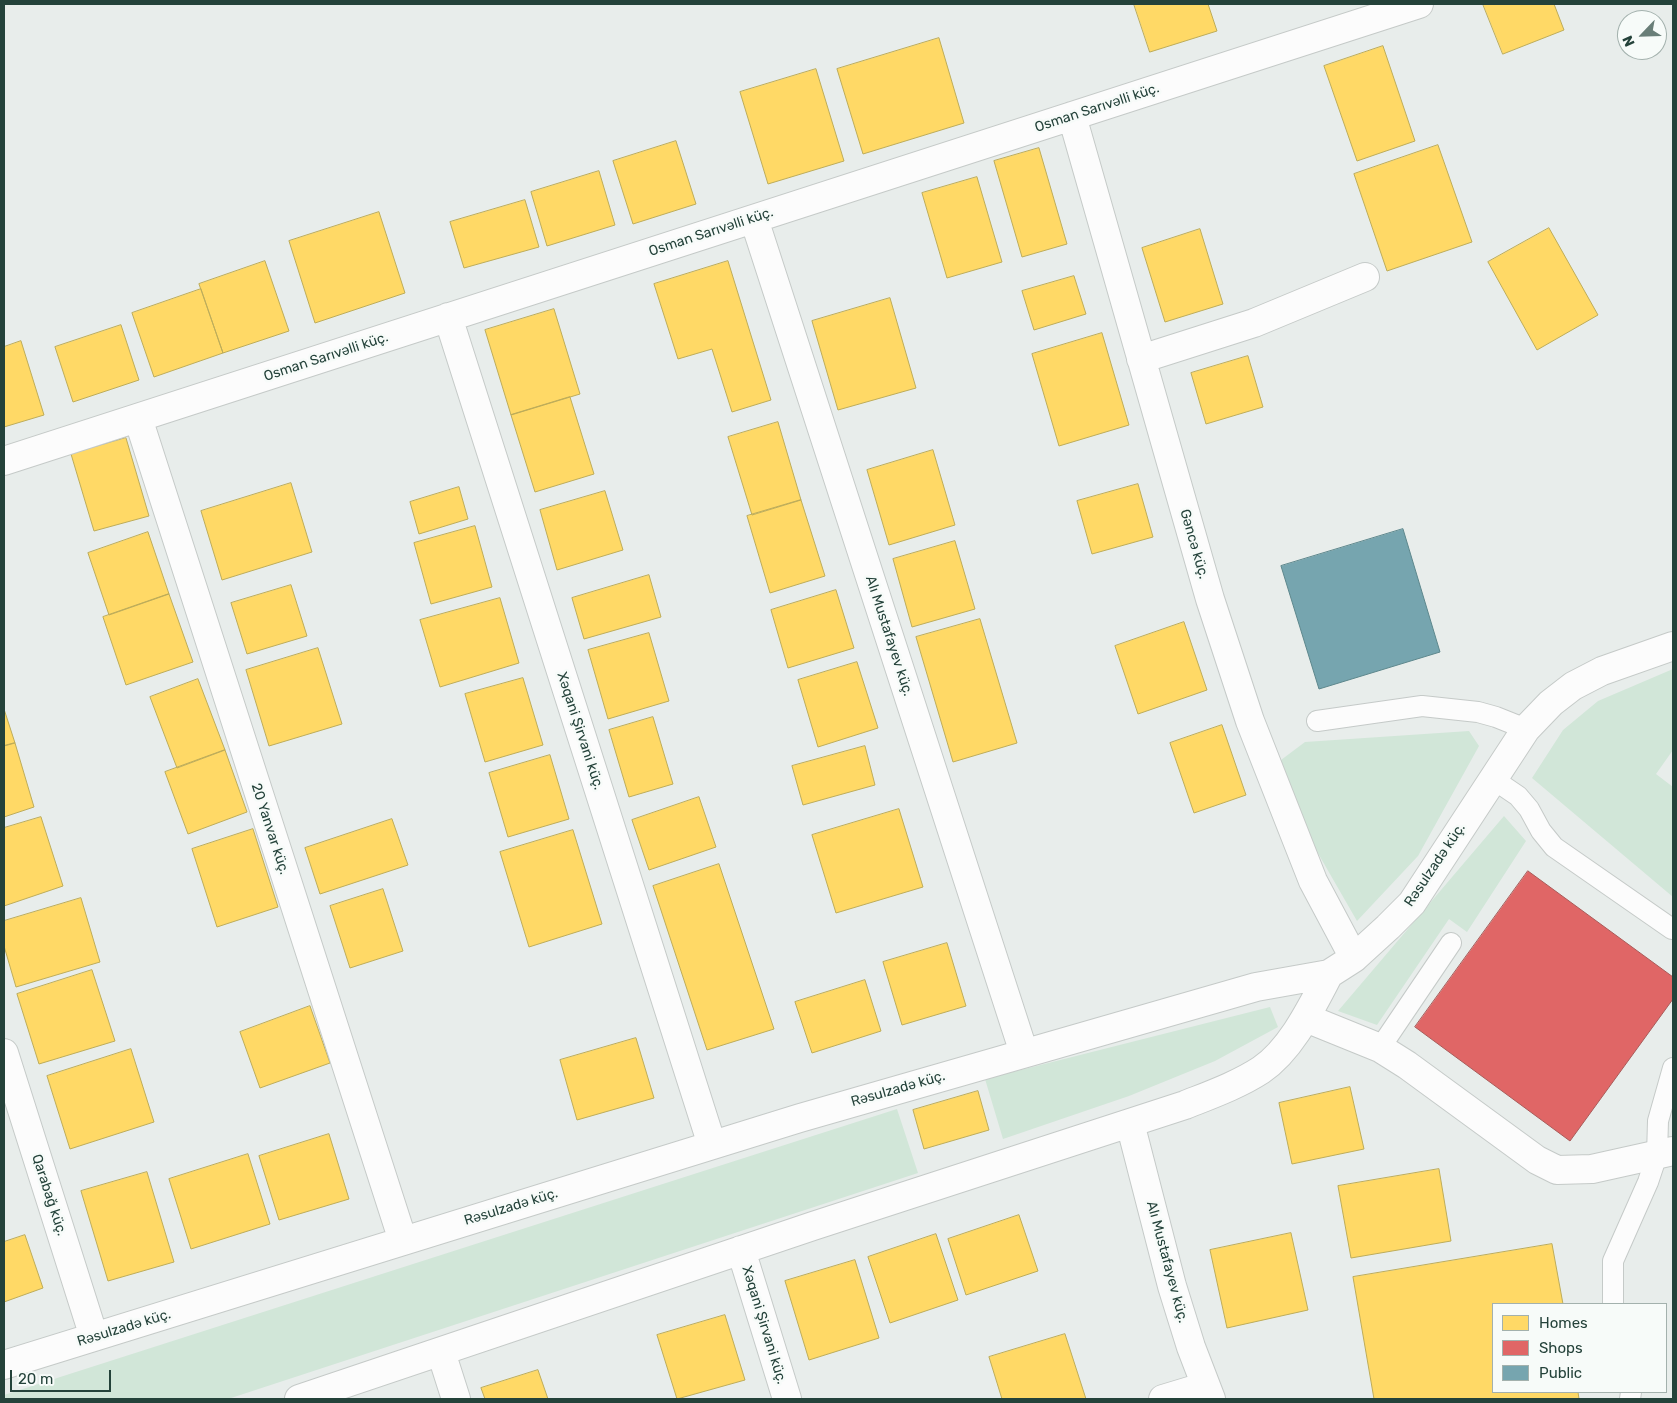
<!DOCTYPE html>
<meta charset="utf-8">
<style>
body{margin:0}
#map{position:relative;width:1677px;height:1403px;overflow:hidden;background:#e8edeb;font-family:Rubik,sans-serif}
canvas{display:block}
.frame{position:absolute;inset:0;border:5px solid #24423a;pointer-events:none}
.legend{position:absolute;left:1492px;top:1303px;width:175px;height:90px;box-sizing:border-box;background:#f7fbf9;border:1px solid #a3b1ad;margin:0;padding:6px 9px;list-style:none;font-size:15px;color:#24423a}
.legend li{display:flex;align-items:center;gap:10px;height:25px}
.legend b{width:25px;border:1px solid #a3b1ad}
.north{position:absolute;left:1617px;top:10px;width:50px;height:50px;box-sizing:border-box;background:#f7fbf9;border:1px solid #a3b1ad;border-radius:50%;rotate:246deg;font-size:14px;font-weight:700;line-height:20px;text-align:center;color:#24423a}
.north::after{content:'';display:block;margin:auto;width:18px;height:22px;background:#697e78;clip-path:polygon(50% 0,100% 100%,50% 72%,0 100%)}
.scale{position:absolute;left:10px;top:1370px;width:101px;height:22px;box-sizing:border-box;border:2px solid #24423a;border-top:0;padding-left:6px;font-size:15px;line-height:18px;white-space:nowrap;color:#24423a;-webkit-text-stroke:4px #f7fbf9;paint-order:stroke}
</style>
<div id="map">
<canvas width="1677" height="1403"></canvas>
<div class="frame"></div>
<ul class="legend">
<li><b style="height:14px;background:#ffd966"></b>Homes</li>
<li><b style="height:14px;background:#e06666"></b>Shops</li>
<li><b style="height:14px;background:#76a5af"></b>Public</li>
</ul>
<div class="north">N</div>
<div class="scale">20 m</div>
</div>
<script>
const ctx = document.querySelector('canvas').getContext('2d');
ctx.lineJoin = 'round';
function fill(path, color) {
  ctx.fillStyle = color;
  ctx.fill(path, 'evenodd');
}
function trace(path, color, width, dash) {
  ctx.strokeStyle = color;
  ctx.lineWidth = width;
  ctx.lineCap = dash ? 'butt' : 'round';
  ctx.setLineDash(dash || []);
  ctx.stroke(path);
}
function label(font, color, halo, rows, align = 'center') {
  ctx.font = font + ' Rubik,sans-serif';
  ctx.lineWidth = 5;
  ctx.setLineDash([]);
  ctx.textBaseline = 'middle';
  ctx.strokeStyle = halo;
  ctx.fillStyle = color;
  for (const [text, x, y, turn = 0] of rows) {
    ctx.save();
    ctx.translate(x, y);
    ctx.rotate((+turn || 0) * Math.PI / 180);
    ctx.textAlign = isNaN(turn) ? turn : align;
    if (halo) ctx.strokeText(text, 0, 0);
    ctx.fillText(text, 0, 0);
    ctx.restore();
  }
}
const green = new Path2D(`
 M1673,669V750L1656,774L1673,787V897L1532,778L1563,730L1598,701Z
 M1469,731L1479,746L1418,856L1357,921L1315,848L1281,760L1305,742Z
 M1504,816L1526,841L1467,932L1449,919L1377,1025L1338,1011Z
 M1270,1007L1278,1027L1215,1061L1129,1096L1003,1139L985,1079Z
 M897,1109L918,1173L228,1399H4V1395Z`);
const homes = new Path2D(`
 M1134,4H1208L1217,31L1150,52Z
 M1483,4H1554L1564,30L1503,54Z
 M939,38L964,123L863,154L837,69Z
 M1383,46L1415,141L1357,161L1324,66Z
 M816,69L844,161L768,184L740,92Z
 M676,141L696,204L633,224L613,161Z
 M1438,145L1472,242L1387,271L1354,174Z
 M1039,148L1067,244L1022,257L994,161Z
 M599,171L615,225L547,246L531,192Z
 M977,177L1002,262L947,278L922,193Z
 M525,200L539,247L464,268L450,222Z
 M379,212L405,293L315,323L289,241Z
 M1549,228L1598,315L1537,350L1488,262Z
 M1200,229L1223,304L1165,322L1142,248Z
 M265,261L289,331L223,353L199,284Z
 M728,261L771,400L732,412L712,349L678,359L654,284Z
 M1074,276L1086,314L1034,330L1022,291Z
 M201,289L223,353L154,377L132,313Z
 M890,298L916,388L838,410L812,321Z
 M554,309L580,394L511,415L485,330Z
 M121,325L139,380L73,402L55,347Z
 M1102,333L1129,425L1059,446L1032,354Z
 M21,341L44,415L4,427V347Z
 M1248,356L1263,407L1206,424L1191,373Z
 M570,397L594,474L535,492L511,415Z
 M778,422L801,500L752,515L728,437Z
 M126,438L149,516L94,531L71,454Z
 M933,450L955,525L889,545L867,470Z
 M291,483L312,552L222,580L201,511Z
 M1138,484L1153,537L1092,554L1077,501Z
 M459,487L468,519L419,534L410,502Z
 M605,491L623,550L557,570L540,510Z
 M801,500L825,576L770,593L747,516Z
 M475,526L492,587L431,604L414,543Z
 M148,532L169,594L109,615L88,553Z
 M955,541L975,609L912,627L893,559Z
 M649,575L661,617L584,639L572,598Z
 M291,585L307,636L247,654L231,603Z
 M836,590L854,648L788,668L771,610Z
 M169,594L193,662L126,685L103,617Z
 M500,598L519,663L440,687L420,620Z
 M980,619L1017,743L953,762L916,637Z
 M1184,622L1207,690L1138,714L1115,646Z
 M649,633L669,701L608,719L588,650Z
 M318,648L342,724L269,746L246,670Z
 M857,662L878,728L818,747L798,680Z
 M523,678L543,745L485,762L465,694Z
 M198,679L225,750L177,768L150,697Z
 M4,709L15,743L4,746Z
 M653,717L673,784L629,797L609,730Z
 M1222,725L1246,795L1194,813L1170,743Z
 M15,743L34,807L4,817V746Z
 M865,746L875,785L803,805L792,766Z
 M225,750L247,812L188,834L165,772Z
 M550,755L569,819L508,837L489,773Z
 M699,797L716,847L649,870L632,820Z
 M899,809L923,887L836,913L812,835Z
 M41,817L63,886L4,906V828Z
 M392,819L408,865L320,894L305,848Z
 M253,829L278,907L217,927L192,849Z
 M573,830L602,924L529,947L500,852Z
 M719,864L774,1029L707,1050L653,886Z
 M383,889L403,951L350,968L330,906Z
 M81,898L100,962L16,987L4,946V921Z
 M947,943L966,1006L902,1025L883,962Z
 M92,970L115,1041L39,1064L17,994Z
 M865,980L881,1031L812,1053L795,1002Z
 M310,1006L330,1063L260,1088L240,1032Z
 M636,1038L654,1098L577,1120L560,1060Z
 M131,1049L154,1122L70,1149L47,1076Z
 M1350,1087L1364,1149L1292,1164L1279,1103Z
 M978,1091L989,1130L924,1149L913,1110Z
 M329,1134L349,1199L279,1220L259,1156Z
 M248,1154L270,1224L191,1249L169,1179Z
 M1439,1169L1451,1241L1351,1258L1338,1186Z
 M147,1172L174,1262L108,1281L81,1191Z
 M1019,1215L1038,1271L966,1295L948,1239Z
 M1291,1233L1308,1310L1227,1328L1210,1250Z
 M936,1234L958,1300L890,1323L868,1257Z
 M25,1235L43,1288L4,1302V1242Z
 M1552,1244L1563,1304H1493V1392H1578L1579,1399H1374L1353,1277Z
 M855,1260L879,1338L809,1360L785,1281Z
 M725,1315L745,1380L677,1399L657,1335Z
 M1065,1334L1086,1399H1002L989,1357Z
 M538,1370L548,1399H485L481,1388Z`);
const shops = new Path2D(`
 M1528,871L1673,977V999L1570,1141L1415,1027Z`);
const public = new Path2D(`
 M1403,529L1440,652L1319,689L1281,566Z`);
const lane = new Path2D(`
 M1317,721L1422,706L1478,712L1496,717L1526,729
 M1493,779L1518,796L1529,809L1541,831L1554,847L1672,929
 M1380,1048L1451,943
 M1613,1304V1261L1648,1182L1657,1155L1658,1121L1673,1068
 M1630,1399L1631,1392`);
const street = new Path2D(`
 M1072,116L1210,599L1250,721L1313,881L1354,958
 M754,219L1024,1053
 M448,317L712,1145
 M1141,359L1254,323L1365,277
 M138,418L403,1241
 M4,461L1419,4
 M1306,1018L1380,1048L1407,1065L1537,1160L1557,1170L1592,1169L1673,1151
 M4,1053L94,1337
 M1130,1123L1172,1286L1191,1347L1211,1399
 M741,1250L787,1399
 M441,1352L456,1399
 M4,1365L800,1118L1256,987L1329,974L1354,958L1388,927L1412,903L1526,729L1551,703L1573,686L1602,671L1673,646
 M299,1399L813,1226L1185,1105C1210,1095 1238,1085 1261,1070C1292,1049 1312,1006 1329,974
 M1163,1399L1206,1386`);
const streetNames = [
 ["Osman Sarıvəlli küç.",1097,108,-18],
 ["Osman Sarıvəlli küç.",711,232,-18],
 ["Osman Sarıvəlli küç.",326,357,-18],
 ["Gəncə küç.",1194,544,74],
 ["Alı Mustafayev küç.",889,636,72],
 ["Xəqani Şirvani küç.",580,731,72],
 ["20 Yanvar küç.",270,829,72],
 ["Rəsulzadə küç.",1435,865,-56],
 ["Rəsulzadə küç.",898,1089,-16],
 ["Qarabağ küç.",49,1195,72],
 ["Rəsulzadə küç.",511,1207,-17],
 ["Alı Mustafayev küç.",1167,1262,75],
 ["Xəqani Şirvani küç.",764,1325,73],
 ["Rəsulzadə küç.",124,1328,-17]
];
fill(green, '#d1e6d8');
fill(homes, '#ffd966');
trace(homes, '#bdac59', 1);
fill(shops, '#e06666');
trace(shops, '#a85b59', 1);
fill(public, '#76a5af');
trace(public, '#5d878c', 1);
trace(lane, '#c5cac8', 22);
trace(street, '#c5cac8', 30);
trace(lane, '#fcfcfc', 20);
trace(street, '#fcfcfc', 28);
label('14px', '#24423a', '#f7fbf9', streetNames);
</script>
